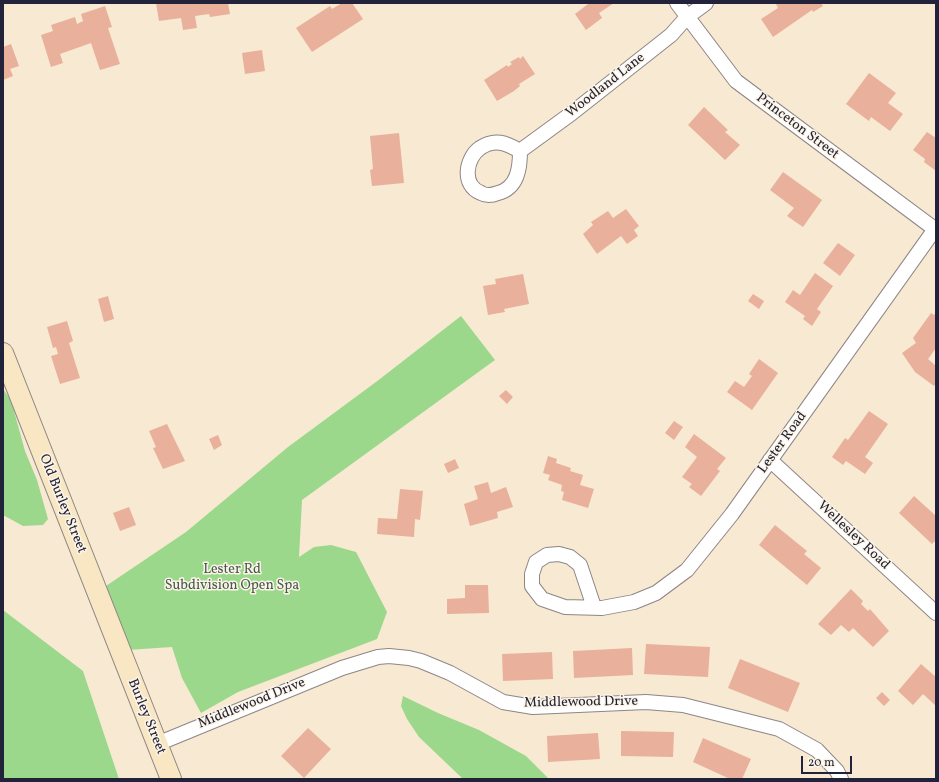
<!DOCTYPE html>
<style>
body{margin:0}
#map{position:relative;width:939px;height:782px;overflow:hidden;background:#f8e9d2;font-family:Vollkorn,serif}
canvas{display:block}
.frame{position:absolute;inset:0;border:4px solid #22223b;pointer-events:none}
.scale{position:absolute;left:801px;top:756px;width:51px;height:18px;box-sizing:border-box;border:2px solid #22223b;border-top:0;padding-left:5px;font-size:12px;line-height:14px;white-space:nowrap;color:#22223b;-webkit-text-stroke:3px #fcf5e5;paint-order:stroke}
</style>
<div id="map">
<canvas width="939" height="782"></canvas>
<div class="frame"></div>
<div class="scale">20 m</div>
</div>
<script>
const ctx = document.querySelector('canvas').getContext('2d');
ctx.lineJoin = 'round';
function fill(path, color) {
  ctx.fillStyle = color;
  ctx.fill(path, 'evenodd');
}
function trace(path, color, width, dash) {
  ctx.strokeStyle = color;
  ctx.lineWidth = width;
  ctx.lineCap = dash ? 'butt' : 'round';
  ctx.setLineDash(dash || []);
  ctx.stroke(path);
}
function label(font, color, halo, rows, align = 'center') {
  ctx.font = font + ' Vollkorn,serif';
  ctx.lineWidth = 3;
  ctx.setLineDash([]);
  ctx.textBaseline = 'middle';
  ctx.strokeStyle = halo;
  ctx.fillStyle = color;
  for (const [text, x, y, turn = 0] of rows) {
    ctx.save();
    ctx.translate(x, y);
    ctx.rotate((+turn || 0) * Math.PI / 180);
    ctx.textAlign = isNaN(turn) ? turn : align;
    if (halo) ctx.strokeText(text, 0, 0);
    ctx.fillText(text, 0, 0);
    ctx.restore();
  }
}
const green = new Path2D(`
 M461,316L495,360L302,500L299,557L314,547L331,545L356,552L387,612L377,639L238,692L201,713L182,678L172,647L127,650L103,588L186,532L288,447L376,382Z
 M3,389L11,400L25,451L37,480L48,519L43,525L23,526L3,515Z
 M3,610L83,671L119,779H3Z
 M403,696L438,713L479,730L526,756L549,779H463L419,737L407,719L401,706Z`);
const building = new Path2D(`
 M156,3H228L230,14L210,17L209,14L195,16L197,28L183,30L181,18L159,21Z
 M342,3H352L363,19L312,52L296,28L330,6L332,9Z
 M588,3H614L599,13L602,18L586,30L575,14L588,4Z
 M777,3H821L823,6L813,12L812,10L773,37L761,19L778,8L776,4Z
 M105,6L112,27L108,28L120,64L100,70L91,43L60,54L63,63L51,67L41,35L53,31L51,25L75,17L77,24L83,21L81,14Z
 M11,44L19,66L10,69L13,76L3,80V47Z
 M262,50L265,71L245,74L242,53Z
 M523,56L535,74L519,84L520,86L514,91L497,101L484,80L507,65L508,67L512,64L510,62L519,57L520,59Z
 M869,73L896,93L888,103L903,114L890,131L871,117L869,121L846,104Z
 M704,107L728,130L725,132L740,145L725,160L688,125Z
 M927,132L936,138V171L924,162L925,159L913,150Z
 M399,133L404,183L372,186L370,170L373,169L370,136Z
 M783,172L822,200L803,227L787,216L794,208L770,190Z
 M626,209L639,226L634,230L638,236L627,244L621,236L597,254L583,234L593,225L591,222L608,211L613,218Z
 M838,243L855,255L840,276L823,263Z
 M815,273L833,286L817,309L821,312L812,326L803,319L805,316L785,302L793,290L800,295Z
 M523,274L529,304L504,309L505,312L488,315L483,286L496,284L495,279Z
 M753,294L764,301L759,309L748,301Z
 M108,296L114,319L104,322L98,299Z
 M936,312V348L928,359L936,366V383L934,386L915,372L902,353L916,343L913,338L931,313L934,315Z
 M67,321L73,341L69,343L80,378L60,384L51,356L58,354L56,347L53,348L47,327Z
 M759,359L778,373L752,410L727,392L735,381L744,387L752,376L749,374Z
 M506,390L513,397L507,404L499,396Z
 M869,411L888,424L865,457L873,463L865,474L846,461L843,465L832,457L845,438L848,440Z
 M674,421L683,427L674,440L665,433Z
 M167,424L185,461L163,469L153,448L156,447L149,431Z
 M694,434L726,458L717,469L720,471L701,496L689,487L692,484L682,477L697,457L685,447Z
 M218,435L222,445L214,450L209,439Z
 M548,456L557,459L556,463L571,468L570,471L583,475L580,485L594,489L588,508L562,500L564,492L561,491L562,485L548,480L550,475L543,473Z
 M455,459L459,468L448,473L444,464Z
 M488,482L491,493L506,487L513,507L497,512L498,518L470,526L464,504L478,499L474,486Z
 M400,489L423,491L420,520L415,519L414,537L377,534L378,518L397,519Z
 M914,496L936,516V540L932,544L899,513Z
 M129,507L136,525L120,531L113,513Z
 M775,525L807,551L804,554L821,568L807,585L759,545Z
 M465,585H488L489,613L447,614V599L465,598Z
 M851,589L863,601L861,604L868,611L870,609L889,631L873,647L853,628L849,632L841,625L831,635L818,624Z
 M646,644L710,647L708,677L644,674Z
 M632,648L633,675L574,678L573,651Z
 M552,652L553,679L503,681L502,654Z
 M740,659L800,683L788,712L728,688Z
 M921,664L936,677V706L923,694L913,705L898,691Z
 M882,692L890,700L884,706L876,698Z
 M308,728L331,749L304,778L281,756Z
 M621,731L674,732L673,757L621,756Z
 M598,733L600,759L548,762L547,736Z
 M703,738L751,759L742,779H730L693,762Z`);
const street = new Path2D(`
 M677,3L736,81L936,230
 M520,151C506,143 495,138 480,148C466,158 461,185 481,193C486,196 493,195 498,193C518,188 520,167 520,151L572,113L671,35L687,17L706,3
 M770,460L936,613
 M594,607L580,565L570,557L559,554L547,555L536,562L532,574V586L542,599L565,607L602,608L634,602L656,593L687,570L732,514L935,229
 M157,744L342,668L378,657L389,656L409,658L421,661L450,673L503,702L533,707L646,702L683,705L779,729L817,750L837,771L841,779`);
const secondary = new Path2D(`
 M3,353L171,779`);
const streetNames = [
 ["Woodland Lane",606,86,-38],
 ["Princeton Street",797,127,37],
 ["Lester Road",783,443,-54],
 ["Old Burley Street",62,504,68],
 ["Wellesley Road",853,536,43],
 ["Middlewood Drive",581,703,-1],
 ["Middlewood Drive",252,704,-22],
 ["Burley Street",146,717,68]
];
const parkNames = [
 ["Lester Rd",232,570],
 ["Subdivision Open Spa",232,586]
];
fill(green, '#9bd88c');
fill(building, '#e9b09b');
trace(street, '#8d8686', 16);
trace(secondary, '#8d8686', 22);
trace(street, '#fff', 14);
trace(secondary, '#f9e7c3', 20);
label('14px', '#22223b', '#fcf5e5', streetNames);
label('14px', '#465953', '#fcf5e5', parkNames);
</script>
